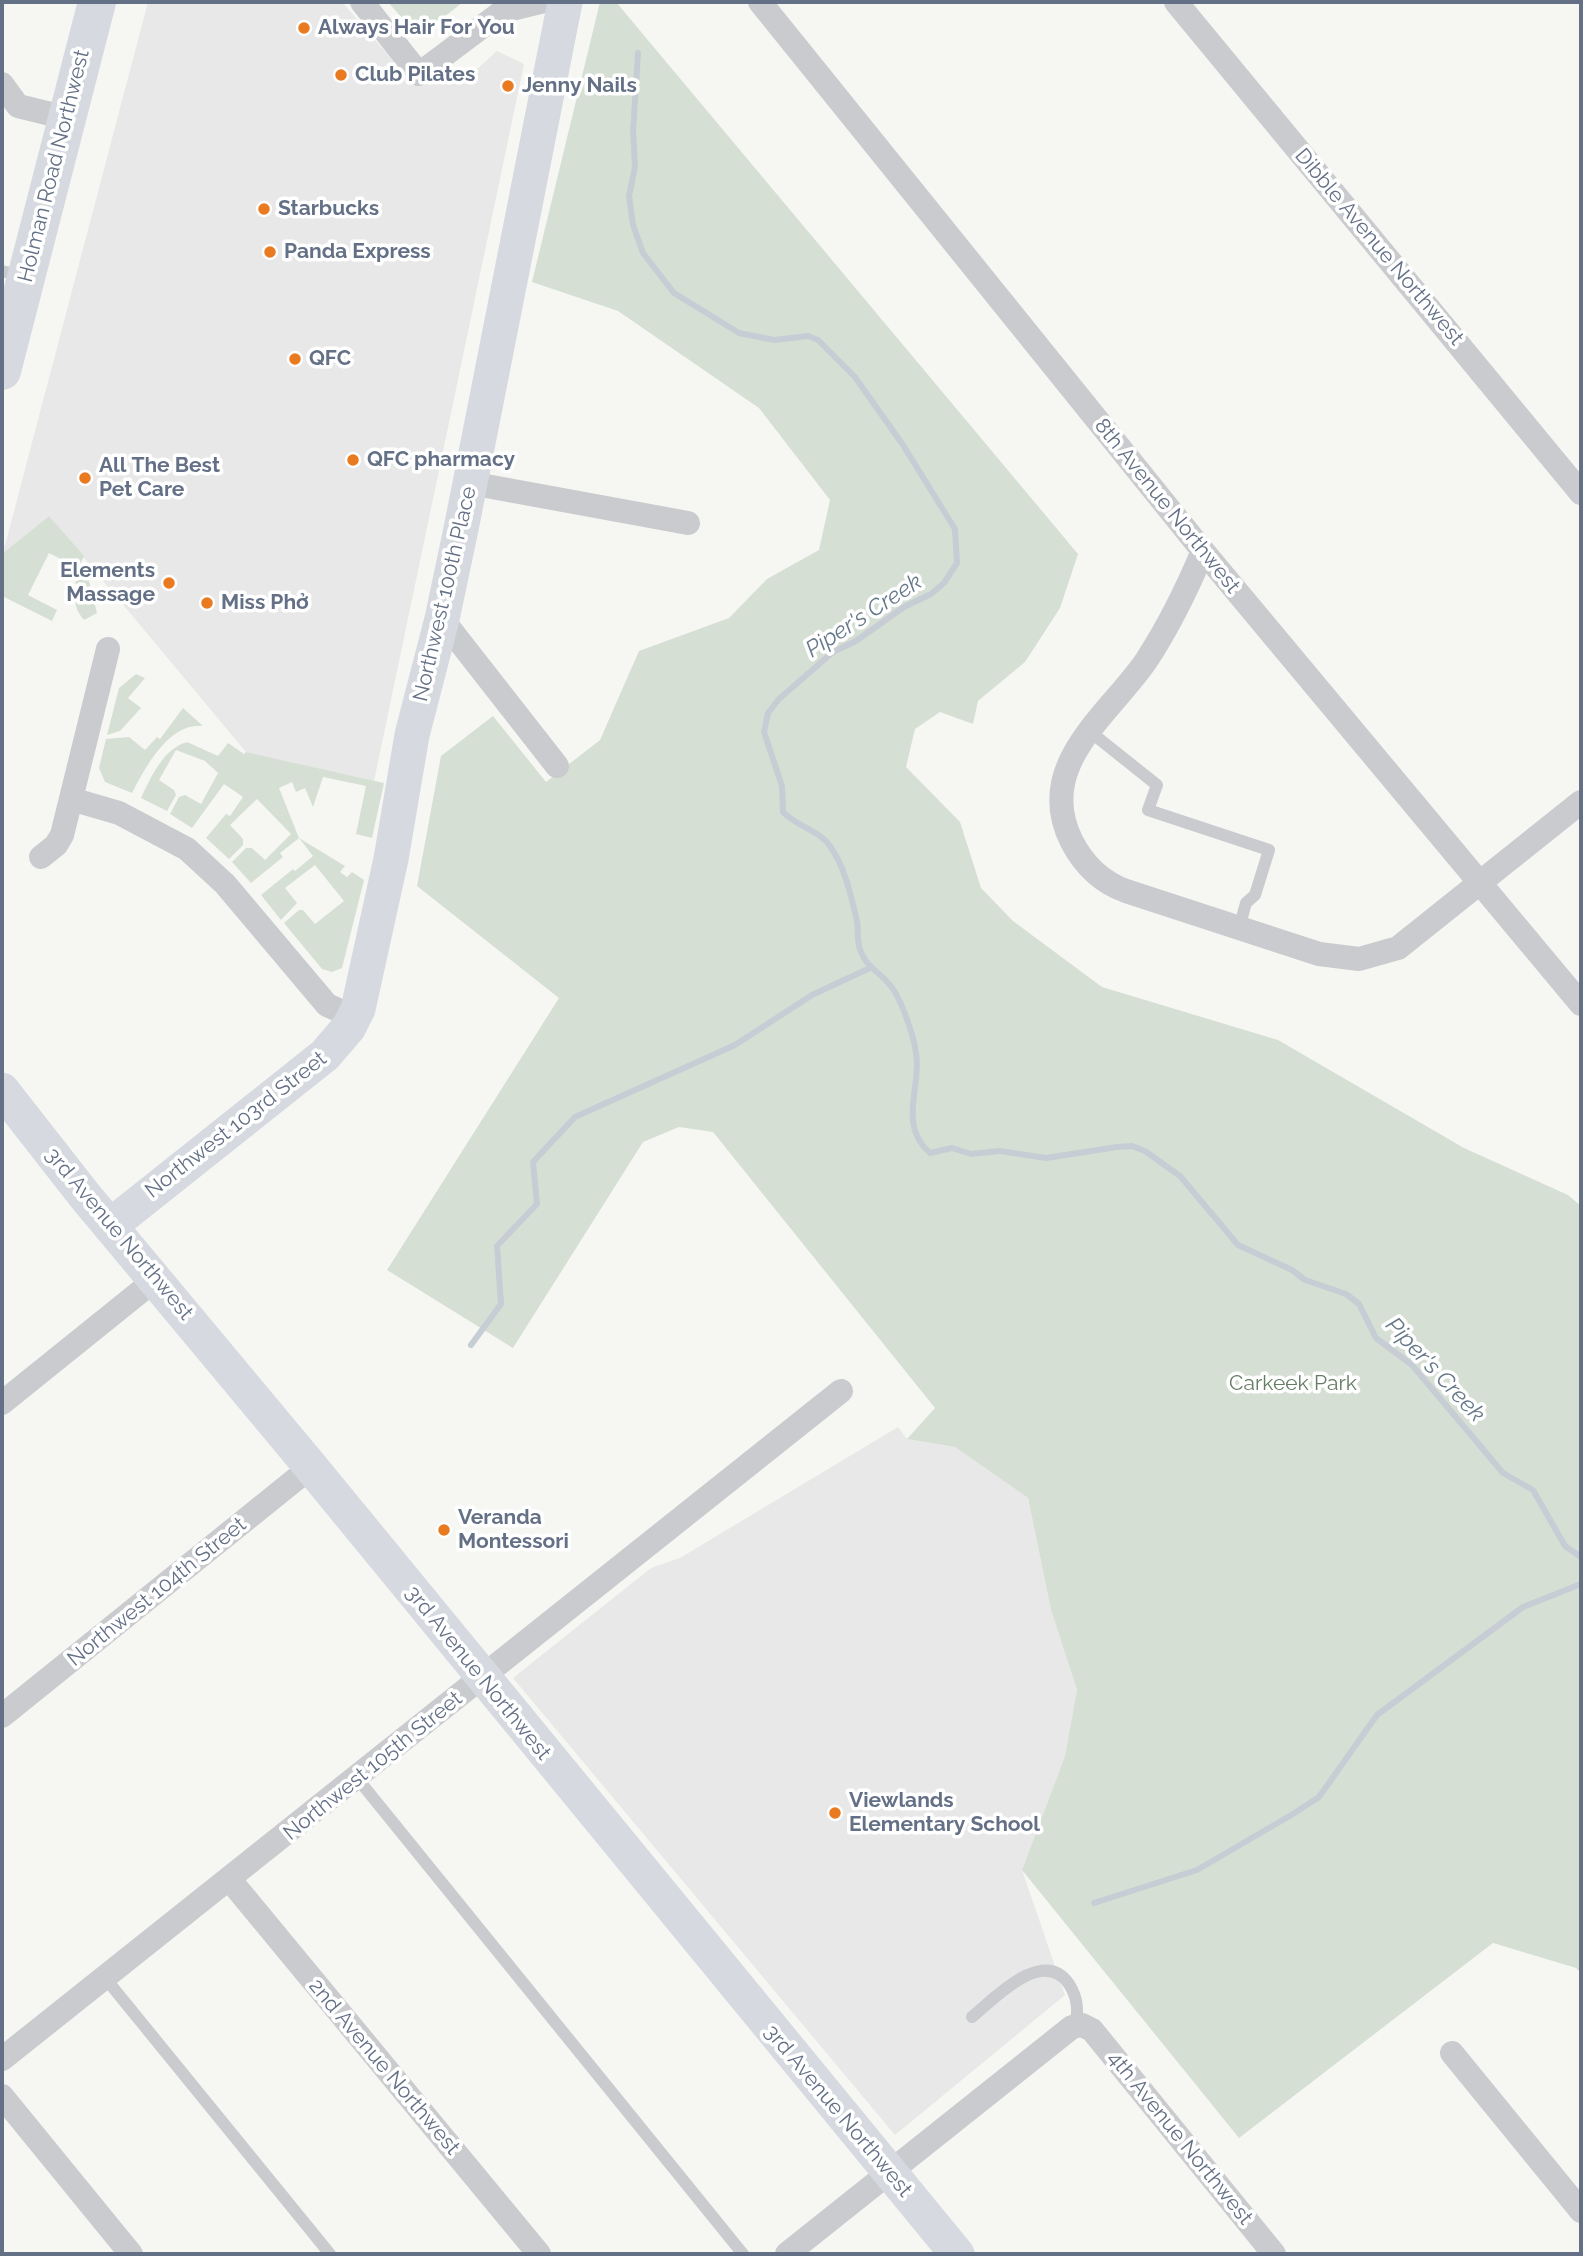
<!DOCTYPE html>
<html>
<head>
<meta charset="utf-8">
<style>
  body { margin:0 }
  #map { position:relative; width:1583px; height:2256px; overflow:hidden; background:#f6f7f3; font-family:Raleway,sans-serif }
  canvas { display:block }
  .frame { position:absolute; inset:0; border:4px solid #647086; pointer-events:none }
</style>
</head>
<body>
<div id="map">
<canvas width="1583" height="2256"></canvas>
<div class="frame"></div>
</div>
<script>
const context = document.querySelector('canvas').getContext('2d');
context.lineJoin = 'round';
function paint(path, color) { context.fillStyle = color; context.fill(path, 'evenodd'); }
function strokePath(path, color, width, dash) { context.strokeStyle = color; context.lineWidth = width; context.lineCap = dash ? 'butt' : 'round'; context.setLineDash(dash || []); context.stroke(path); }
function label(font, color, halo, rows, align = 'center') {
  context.font = font + ' Raleway,sans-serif'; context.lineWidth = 7; context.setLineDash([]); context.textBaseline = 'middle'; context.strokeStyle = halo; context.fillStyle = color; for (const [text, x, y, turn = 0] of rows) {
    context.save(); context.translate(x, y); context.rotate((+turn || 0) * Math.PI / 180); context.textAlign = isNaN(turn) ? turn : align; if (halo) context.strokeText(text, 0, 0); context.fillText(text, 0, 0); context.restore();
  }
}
const built = new Path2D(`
  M 148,2 L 342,2 L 395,63 L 463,82 L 497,51 L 524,64 L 374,781 L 246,752 L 49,516 L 3,553 Z
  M 898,1427 L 907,1439 L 955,1447 L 1028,1498 L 1051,1610 L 1077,1690 L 1065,1756 L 1022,1870 L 1065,1995 L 895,2135 L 513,1678 L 651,1568 L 680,1558 Z`);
const green = new Path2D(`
  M 388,2 L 463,2 L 443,18 L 425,26 L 401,17 Z
  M 600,2 L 616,2 L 1078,554 L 1060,608 L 1025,662 L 978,701 L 973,724 L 940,712 L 915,729 L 906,767 L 960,822 L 981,888 L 1013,921 L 1102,987 L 1278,1040 L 1464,1148 L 1568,1195 L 1581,1206 L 1581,1973 L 1576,1968 L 1493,1943 L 1239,2138 L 1022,1870 L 1065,1756 L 1077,1690 L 1051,1610 L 1028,1498 L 955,1447 L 907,1439 L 935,1408 L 713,1132 L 679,1127 L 643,1142 L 513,1348 L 387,1270 L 559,998 L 417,886 L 441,756 L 493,716 L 546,782 L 600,740 L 639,651 L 729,618 L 767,579 L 819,550 L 830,500 L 759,408 L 618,311 L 532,282 Z
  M 49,516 L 84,556 L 78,568 L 49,553 L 28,595 L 57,610 L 52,621 L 2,596 L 3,553 Z
  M 82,569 L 89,581 L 97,613 L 84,620 C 74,607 73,601 81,586 L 75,583 Z
  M 136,674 L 145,678 L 128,698 L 141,708 L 120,731 L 107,735 L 119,688 Z
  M 183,708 L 203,726 C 168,723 146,767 132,793 L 105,782 L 99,768 L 106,739 L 129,737 L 145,750 L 157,737 L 160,739 Z
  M 187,742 L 218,756 L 228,743 L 244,754 L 246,752 L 384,783 L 372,838 L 356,834 L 366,786 L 323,777 L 313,807 L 305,788 L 296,792 L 292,782 L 279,788 L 299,838 L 345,866 L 340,872 L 347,877 L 352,872 L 364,880 L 342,968 L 332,972 L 322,969 L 284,923 L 299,910 L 303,910 L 315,924 L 344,901 L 315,865 L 285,888 L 297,903 L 281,920 L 261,895 L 293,869 L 295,871 L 313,856 L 299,838 L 280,853 L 283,857 L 251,883 L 232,862 L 246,848 L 252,848 L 265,860 L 291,834 L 257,799 L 230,825 L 243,839 L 243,845 L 229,859 L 206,838 L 226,814 L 230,816 L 243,797 L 224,784 L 192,828 L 170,814 L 179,797 L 185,795 L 201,804 L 218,773 L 205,761 L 176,750 L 159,780 L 174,790 L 176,795 L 167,811 L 141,798 C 151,777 163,749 187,742 Z`);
const stream = new Path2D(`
  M 638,53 L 633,131 L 635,167 L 629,196 L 633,225 L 643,253 L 674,293 L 739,333 L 774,340 L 808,336 L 818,340 L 855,377 L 903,445 L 955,529 L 957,563 L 944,583 L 931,594 L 904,607 L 856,641 L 833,652 L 779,699 L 768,713 L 764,732 L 782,786 L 783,812 C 796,826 820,831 830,846 C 845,867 851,896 857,921 C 859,931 856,942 861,952 C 867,967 879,972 889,984 C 900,995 914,1036 916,1053 C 922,1088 897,1124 930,1153 L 952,1148 L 971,1154 L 1000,1151 L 1046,1158 L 1117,1147 L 1132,1146 L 1145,1151 L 1180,1176 L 1238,1245 L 1292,1270 L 1305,1280 L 1346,1294 L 1359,1304 L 1376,1338 L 1412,1365 L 1503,1473 L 1533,1490 L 1565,1546 L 1581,1557
  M 471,1345 L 501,1304 L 497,1246 L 537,1204 L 533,1162 L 575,1117 L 735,1045 L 812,995 L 870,968
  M 1094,1903 L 1197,1870 L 1293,1814 L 1319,1797 L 1377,1715 L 1523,1607 L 1581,1584`);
const lane = new Path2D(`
  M 2,271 L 22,276
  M 1088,730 L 1157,785 L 1148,810 L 1269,850 L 1255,895 L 1246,903 L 1239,928
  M 357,1778 L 743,2254
  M 106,1979 L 330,2254
  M 972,2017 C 994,1999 1043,1946 1069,1984 C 1078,1998 1078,2010 1076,2026`);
const street = new Path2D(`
  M 362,2 L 419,74 L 503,11 L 540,2
  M 760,2 L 1203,551 L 1581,1004
  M 1176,2 L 1581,493
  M 2,84 L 18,106 L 67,118
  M 470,483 L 688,523
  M 1203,551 C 1187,589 1169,626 1146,661 C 1109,715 1033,766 1072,842 C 1084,865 1101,882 1126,891 L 1319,954 L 1359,959 L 1398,948 L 1581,802
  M 442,619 L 557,766
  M 71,799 L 119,813 L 187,849 L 225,884 L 327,1005 L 354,1017
  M 41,857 L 56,845 L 62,835 L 108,649
  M 2,1403 L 156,1279
  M 2,1716 L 311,1467
  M 230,1880 L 539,2254
  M 1452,2053 L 1581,2211
  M 2,2059 L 841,1391
  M 2,2096 L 131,2254
  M 787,2254 L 1072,2027 L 1082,2025 L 1092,2030 L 1274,2254`);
const secondary = new Path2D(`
  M 2,1090 L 85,1196 L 311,1467 L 957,2254
  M 110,1226 L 325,1055 L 349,1027 L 358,1009 L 391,859 L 412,735 L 442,619 L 461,529 L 565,2`);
const primary = new Path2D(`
  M 2,371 L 97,2`);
const markers = [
  [304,28,7,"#ea7a20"],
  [341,75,7,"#ea7a20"],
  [508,86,7,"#ea7a20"],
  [264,209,7,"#ea7a20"],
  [270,252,7,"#ea7a20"],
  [295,359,7,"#ea7a20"],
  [353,460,7,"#ea7a20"],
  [85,478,7,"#ea7a20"],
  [169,583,7,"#ea7a20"],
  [207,603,7,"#ea7a20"],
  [444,1530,7,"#ea7a20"],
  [835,1813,7,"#ea7a20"]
];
const poiNames = [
  ["Always Hair For You",318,28],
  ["Club Pilates",355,75],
  ["Jenny Nails",522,86],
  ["Starbucks",278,209],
  ["Panda Express",284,252],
  ["QFC",309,359],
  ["QFC pharmacy",367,460],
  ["All The Best",99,466],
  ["Pet Care",99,490],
  ["Elements",155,571,"right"],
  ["Massage",155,595,"right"],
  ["Miss Phở",221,603],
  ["Veranda",458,1518],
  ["Montessori",458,1542],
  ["Viewlands",849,1801],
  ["Elementary School",849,1825]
];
const streetNames = [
  ["Holman Road Northwest",54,166,-76],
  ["Dibble Avenue Northwest",1379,247,50],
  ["8th Avenue Northwest",1167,506,51],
  ["Northwest 100th Place",445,594,-77],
  ["Northwest 103rd Street",236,1125,-38],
  ["3rd Avenue Northwest",119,1234,50],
  ["Northwest 104th Street",157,1592,-39],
  ["3rd Avenue Northwest",478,1673,51],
  ["Northwest 105th Street",373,1766,-39],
  ["2nd Avenue Northwest",384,2067,50],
  ["3rd Avenue Northwest",838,2111,50],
  ["4th Avenue Northwest",1180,2138,51]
];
const parkNames = [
  ["Carkeek Park",1293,1384]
];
const waterNames = [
  ["Piper's Creek",864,616,-33],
  ["Piper's Creek",1435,1370,47]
];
paint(built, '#e7e8e7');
paint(green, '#d6dfd4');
strokePath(stream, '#c6cdd4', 6);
strokePath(lane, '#c9cbcf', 12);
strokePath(street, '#c9cbcf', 24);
strokePath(secondary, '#d6d9df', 35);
strokePath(primary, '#d6d9df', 38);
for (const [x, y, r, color] of markers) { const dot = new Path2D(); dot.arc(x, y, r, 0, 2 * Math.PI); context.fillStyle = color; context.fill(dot); strokePath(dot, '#fff', 2.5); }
label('bold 21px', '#647086', '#fff', poiNames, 'left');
label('21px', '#647086', '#fff', streetNames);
label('21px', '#647d64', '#fff', parkNames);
label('italic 23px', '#657889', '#fff', waterNames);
</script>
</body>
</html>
